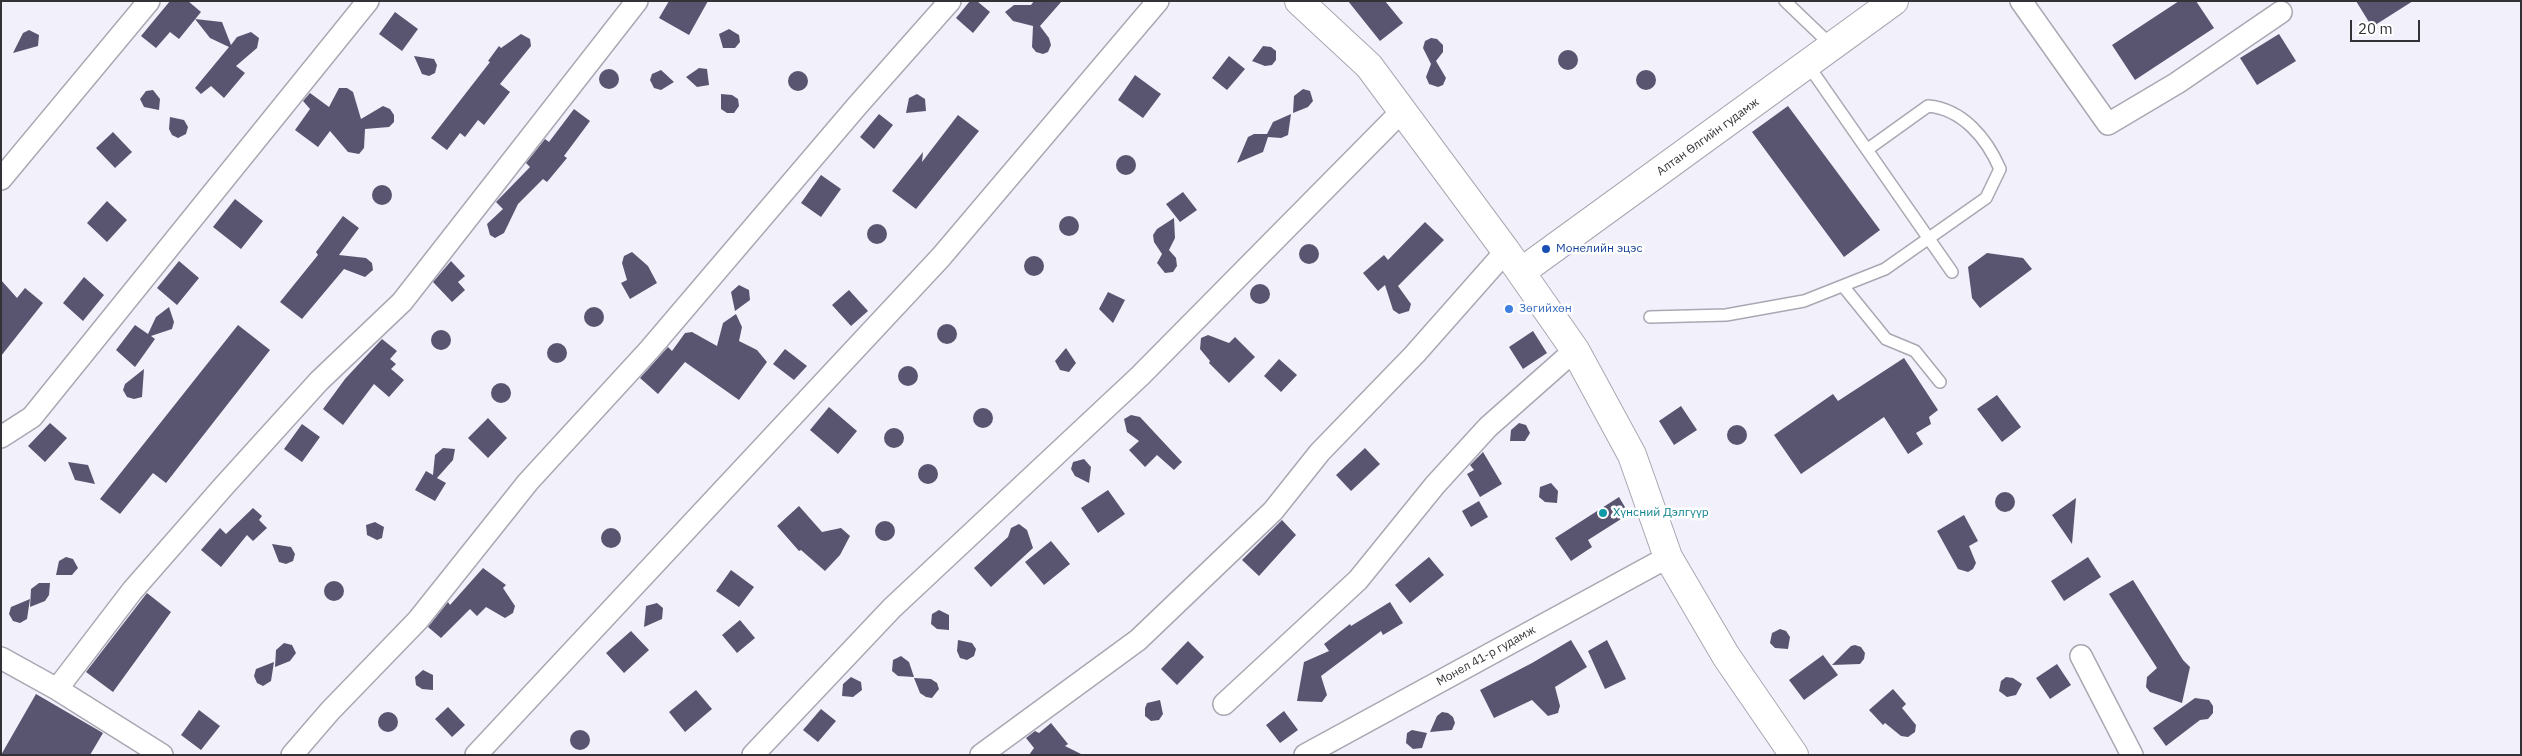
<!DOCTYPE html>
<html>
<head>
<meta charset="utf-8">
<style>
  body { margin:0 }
  #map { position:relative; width:2522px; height:756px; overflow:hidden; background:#f1f0fb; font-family:"IBM Plex Sans",sans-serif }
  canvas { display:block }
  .frame { position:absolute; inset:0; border:2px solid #333337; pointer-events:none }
  .scale { position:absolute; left:2350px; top:20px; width:70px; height:22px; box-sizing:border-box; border:2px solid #333337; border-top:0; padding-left:6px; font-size:15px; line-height:18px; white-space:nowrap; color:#333337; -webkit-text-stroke:4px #fff; paint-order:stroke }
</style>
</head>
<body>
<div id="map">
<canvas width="2522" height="756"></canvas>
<div class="frame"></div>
<div class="scale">20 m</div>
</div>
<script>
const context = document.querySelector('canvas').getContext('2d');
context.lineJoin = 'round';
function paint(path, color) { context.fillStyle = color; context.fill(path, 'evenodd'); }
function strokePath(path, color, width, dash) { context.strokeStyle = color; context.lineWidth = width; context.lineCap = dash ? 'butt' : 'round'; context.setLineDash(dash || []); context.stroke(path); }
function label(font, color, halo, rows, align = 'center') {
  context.font = font + ' "IBM Plex Sans",sans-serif'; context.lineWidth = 5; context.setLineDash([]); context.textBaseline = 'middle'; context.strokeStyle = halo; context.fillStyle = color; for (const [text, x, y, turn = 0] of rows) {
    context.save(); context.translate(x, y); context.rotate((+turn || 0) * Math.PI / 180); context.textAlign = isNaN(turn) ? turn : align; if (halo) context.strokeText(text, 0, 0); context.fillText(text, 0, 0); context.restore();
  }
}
const building = new Path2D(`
  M 170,1 L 188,1 L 201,12 L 179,39 L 170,32 L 156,48 L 141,36 Z
  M 669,1 L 708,1 L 689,35 L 659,18 Z
  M 970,1 L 977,1 L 990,12 L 973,33 L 956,18 Z
  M 1034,1 L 1062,1 L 1040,26 L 1049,38 L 1051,45 L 1048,52 L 1043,54 L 1036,52 L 1032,47 L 1033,26 L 1013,21 L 1005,12 L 1014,5 L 1031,5 Z
  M 1348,1 L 1385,1 L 1403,23 L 1380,41 Z
  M 2179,1 L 2196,1 L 2214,28 L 2135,80 L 2112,45 Z
  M 2356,1 L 2413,1 L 2372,27 Z
  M 395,12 L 418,29 L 402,51 L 379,34 Z
  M 195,19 L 222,22 L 231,45 L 237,37 L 251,32 L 259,38 L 257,48 L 236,66 L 245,73 L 224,98 L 211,86 L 201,94 L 195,88 L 229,47 L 210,38 Z
  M 729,29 L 739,35 L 740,42 L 735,48 L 723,48 L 719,34 Z
  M 29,30 L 39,35 L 38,46 L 13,53 L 23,33 Z
  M 521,34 L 530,39 L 531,46 L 500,84 L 510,92 L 484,125 L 478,120 L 465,137 L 460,133 L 447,150 L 431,138 L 490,62 L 488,61 L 499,46 L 501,48 Z
  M 2279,34 L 2296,61 L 2257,85 L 2240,58 Z
  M 1431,38 L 1437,39 L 1443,45 L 1443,52 L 1436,61 L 1446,78 L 1443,85 L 1438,87 L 1429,84 L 1426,77 L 1431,64 L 1423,48 L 1425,41 Z
  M 1263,46 L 1271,47 L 1276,51 L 1276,60 L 1272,65 L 1265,66 L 1252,61 Z
  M1558 60a10 10 0 1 1 20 0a10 10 0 1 1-20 0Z
  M 414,56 L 434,59 L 437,65 L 435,73 L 429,76 L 422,74 Z
  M 1229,56 L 1245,69 L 1227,90 L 1212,78 Z
  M 699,68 L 707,69 L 709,85 L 697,87 L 686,77 Z
  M599 79a10 10 0 1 1 20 0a10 10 0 1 1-20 0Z
  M 661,70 L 674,82 L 661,90 L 654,88 L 650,80 L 652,74 Z
  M1636 80a10 10 0 1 1 20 0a10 10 0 1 1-20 0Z
  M788 81a10 10 0 1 1 20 0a10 10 0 1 1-20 0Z
  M 1135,75 L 1161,94 L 1143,118 L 1118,100 Z
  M 339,88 L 347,88 L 353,92 L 361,119 L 383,106 L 390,109 L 394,115 L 394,122 L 389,127 L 365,129 L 364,148 L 359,154 L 348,152 L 330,131 L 318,147 L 295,130 L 310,109 L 303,101 L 310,93 L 329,107 Z
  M 1303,89 L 1310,91 L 1313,101 L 1308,107 L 1293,113 L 1294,96 Z
  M 153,90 L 160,99 L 159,110 L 144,107 L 140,99 L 146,91 Z
  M 721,94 L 732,95 L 738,99 L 739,106 L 734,113 L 727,113 L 721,109 Z
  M 917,94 L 925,99 L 926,111 L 906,113 L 909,98 Z
  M 1788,106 L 1880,230 L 1844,257 L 1752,132 Z
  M 574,109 L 590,121 L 564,156 L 567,158 L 547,182 L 543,179 L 518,204 L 504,233 L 495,238 L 490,235 L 487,224 L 503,209 L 496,202 L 530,167 L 526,163 L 545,139 L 549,142 Z
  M 879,114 L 893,125 L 874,149 L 860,137 Z
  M 1291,114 L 1288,135 L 1281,138 L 1268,137 L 1263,152 L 1237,163 L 1248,137 L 1254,134 L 1267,134 L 1273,122 Z
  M 958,115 L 979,131 L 916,209 L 892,191 L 923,152 L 922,162 Z
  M 170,117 L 184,120 L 188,127 L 186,134 L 178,138 L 172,135 L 169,129 Z
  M 113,132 L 132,152 L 115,168 L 96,148 Z
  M1116 165a10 10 0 1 1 20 0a10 10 0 1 1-20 0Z
  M 821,175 L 841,189 L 821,217 L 801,203 Z
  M372 195a10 10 0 1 1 20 0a10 10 0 1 1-20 0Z
  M 1183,192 L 1197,210 L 1180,222 L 1166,204 Z
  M 235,199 L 263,221 L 241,249 L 213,227 Z
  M 107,201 L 127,220 L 107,242 L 87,223 Z
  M 343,216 L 359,228 L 339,255 L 366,258 L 372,263 L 373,270 L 365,277 L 344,269 L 302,319 L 280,302 L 318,255 L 316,252 Z
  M1059 226a10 10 0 1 1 20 0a10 10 0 1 1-20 0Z
  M 1174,218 L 1175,238 L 1169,250 L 1176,258 L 1177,266 L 1173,272 L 1165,273 L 1157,263 L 1162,254 L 1154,242 L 1153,235 L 1157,229 Z
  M 1425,222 L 1444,240 L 1398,286 L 1411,304 L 1409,311 L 1399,314 L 1393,310 L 1385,285 L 1378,291 L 1363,273 L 1384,255 L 1388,260 Z
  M867 234a10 10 0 1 1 20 0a10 10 0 1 1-20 0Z
  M1299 254a10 10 0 1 1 20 0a10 10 0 1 1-20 0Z
  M 632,252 L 648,266 L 657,283 L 630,299 L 621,283 L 627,280 L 622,263 L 624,256 Z
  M 1987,253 L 2023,258 L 2032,269 L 1980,308 L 1972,298 L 1968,267 Z
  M1024 266a10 10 0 1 1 20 0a10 10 0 1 1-20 0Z
  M 179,261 L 199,278 L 177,305 L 157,288 Z
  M 451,261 L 465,276 L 458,282 L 465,290 L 452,302 L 433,282 Z
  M 84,277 L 104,295 L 83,321 L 63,303 Z
  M 1,280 L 17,298 L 25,288 L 43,303 L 1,356 Z
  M1250 294a10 10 0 1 1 20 0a10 10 0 1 1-20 0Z
  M 739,285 L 749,290 L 750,300 L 735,311 L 731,292 Z
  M 849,290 L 868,311 L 851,326 L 832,305 Z
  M 1108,292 L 1125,300 L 1113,323 L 1099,309 Z
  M 169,307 L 174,322 L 172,329 L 151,336 L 155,339 L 135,367 L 116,350 L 135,325 L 148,334 L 156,317 Z
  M584 317a10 10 0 1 1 20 0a10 10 0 1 1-20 0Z
  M 736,314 L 742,327 L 739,341 L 757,350 L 767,362 L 739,400 L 685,362 L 658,394 L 640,378 L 668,347 L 672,351 L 685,333 L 692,332 L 717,346 L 723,323 Z
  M937 334a10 10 0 1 1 20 0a10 10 0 1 1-20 0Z
  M 238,325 L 270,350 L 166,483 L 153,473 L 120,514 L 100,499 Z
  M431 340a10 10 0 1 1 20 0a10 10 0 1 1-20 0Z
  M 1533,331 L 1547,353 L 1523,369 L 1509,347 Z
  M 1208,335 L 1229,343 L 1235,337 L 1255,357 L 1229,383 L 1209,363 L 1210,361 L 1200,349 L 1201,338 Z
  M 382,339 L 397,351 L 390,359 L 396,364 L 391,369 L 404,380 L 389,397 L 374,384 L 343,425 L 323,409 L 345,379 Z
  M547 353a10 10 0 1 1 20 0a10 10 0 1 1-20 0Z
  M 1066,348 L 1076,363 L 1069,372 L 1060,370 L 1055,361 Z
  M 785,349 L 807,366 L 794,380 L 773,364 Z
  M 1904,358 L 1938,410 L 1929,417 L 1931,424 L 1916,433 L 1923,444 L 1908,454 L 1884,417 L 1801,474 L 1774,435 L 1833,394 L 1838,401 Z
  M 1279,359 L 1297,375 L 1281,392 L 1264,376 Z
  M898 376a10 10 0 1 1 20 0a10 10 0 1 1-20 0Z
  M 144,369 L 142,397 L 134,399 L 127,397 L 123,390 L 125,384 Z
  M491 393a10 10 0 1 1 20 0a10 10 0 1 1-20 0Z
  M 1997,395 L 2021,427 L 2002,442 L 1977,409 Z
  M 1681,406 L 1697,430 L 1674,445 L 1659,421 Z
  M 829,407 L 857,431 L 838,454 L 810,430 Z
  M973 418a10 10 0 1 1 20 0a10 10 0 1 1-20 0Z
  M 1131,415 L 1140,417 L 1182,462 L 1174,470 L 1157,455 L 1145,467 L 1129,450 L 1139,441 L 1127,432 L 1124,419 Z
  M 488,418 L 507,438 L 488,458 L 468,438 Z
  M 50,423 L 67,438 L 45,462 L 28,446 Z
  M 1519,423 L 1526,425 L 1530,433 L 1525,441 L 1510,441 L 1511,430 Z
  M 302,424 L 320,437 L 302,462 L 284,449 Z
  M1727 435a10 10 0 1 1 20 0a10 10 0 1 1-20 0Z
  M884 438a10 10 0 1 1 20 0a10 10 0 1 1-20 0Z
  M 443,448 L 455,449 L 453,460 L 437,478 L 446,483 L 435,501 L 415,490 L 426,471 L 433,475 L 435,455 Z
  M 1365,448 L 1380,464 L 1351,491 L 1336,475 Z
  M 1483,452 L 1502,484 L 1480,497 L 1467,474 L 1474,470 L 1470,465 Z
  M 1084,459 L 1091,467 L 1089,483 L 1075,476 L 1071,469 L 1073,462 Z
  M 68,462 L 88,465 L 95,484 L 75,480 Z
  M918 474a10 10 0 1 1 20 0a10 10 0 1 1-20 0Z
  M 1551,483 L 1558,491 L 1557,503 L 1545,502 L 1539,497 L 1540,487 Z
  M 1108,490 L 1125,514 L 1098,533 L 1081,508 Z
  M1995 502a10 10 0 1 1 20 0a10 10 0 1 1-20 0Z
  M 1619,497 L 1629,514 L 1588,540 L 1592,547 L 1571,561 L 1555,538 Z
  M 2076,498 L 2072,544 L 2052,515 Z
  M 1479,501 L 1488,517 L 1471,527 L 1462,511 Z
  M 799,506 L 822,532 L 841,528 L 850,536 L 840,555 L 825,571 L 801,550 L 799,551 L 777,526 Z
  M 253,508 L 262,516 L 259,520 L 267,528 L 253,541 L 247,535 L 221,567 L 201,550 L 220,528 L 226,534 Z
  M 1964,515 L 1978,541 L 1969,546 L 1976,563 L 1973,569 L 1968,572 L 1958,569 L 1937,531 Z
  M 1282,520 L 1296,535 L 1259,576 L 1242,560 Z
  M875 531a10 10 0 1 1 20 0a10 10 0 1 1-20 0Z
  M 375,522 L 384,527 L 382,538 L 377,540 L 367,535 L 366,525 Z
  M 1019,524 L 1027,530 L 1033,548 L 991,587 L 974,568 L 1008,537 L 1011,528 Z
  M601 538a10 10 0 1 1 20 0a10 10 0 1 1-20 0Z
  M 1051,541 L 1070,564 L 1044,585 L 1025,562 Z
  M 272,544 L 291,547 L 295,554 L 293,561 L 286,564 L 279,562 Z
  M 66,557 L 73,559 L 78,568 L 72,575 L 56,575 L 59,561 Z
  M 1429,557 L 1444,575 L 1410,603 L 1395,585 Z
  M 2088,557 L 2101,577 L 2064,601 L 2051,581 Z
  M 483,568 L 506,585 L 503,588 L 515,606 L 513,613 L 505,618 L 486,607 L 477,616 L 470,609 L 441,638 L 428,627 L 448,602 L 450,605 Z
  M 731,570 L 754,587 L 739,607 L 716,591 Z
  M 2133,580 L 2183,660 L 2190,667 L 2182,703 L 2150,692 L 2146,687 L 2147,677 L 2157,668 L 2109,594 Z
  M324 591a10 10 0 1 1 20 0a10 10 0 1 1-20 0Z
  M 39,583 L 50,583 L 49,595 L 45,601 L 30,607 L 31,589 Z
  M 147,593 L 171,612 L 113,692 L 86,672 Z
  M 30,599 L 27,619 L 20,623 L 13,621 L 9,614 L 11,607 Z
  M 1390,602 L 1403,623 L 1383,635 L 1381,631 L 1321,676 L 1327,695 L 1322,702 L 1297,701 L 1304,662 L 1329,651 L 1324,644 L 1350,624 L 1351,626 Z
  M 657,603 L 663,608 L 662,619 L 644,627 L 646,606 Z
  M 939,610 L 949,615 L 949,630 L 937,629 L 931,624 L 932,614 Z
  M 740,620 L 755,638 L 737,653 L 722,635 Z
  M 1780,629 L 1786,631 L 1790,637 L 1788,649 L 1775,648 L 1770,643 L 1772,633 Z
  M 631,631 L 649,650 L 624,673 L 606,653 Z
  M 958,640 L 972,643 L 976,649 L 974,656 L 967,660 L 960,658 L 957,651 Z
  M 1571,640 L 1587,667 L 1555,687 L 1560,706 L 1558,713 L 1548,716 L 1532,700 L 1494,718 L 1480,690 L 1532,663 Z
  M 1607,640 L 1626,679 L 1605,689 L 1588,651 Z
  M 1188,641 L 1204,657 L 1177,685 L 1161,669 Z
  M 284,643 L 292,645 L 296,653 L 290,661 L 275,667 L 276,650 Z
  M 1855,645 L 1861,647 L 1865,653 L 1864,659 L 1860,664 L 1832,665 L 1851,646 Z
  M 1823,655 L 1838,675 L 1804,700 L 1789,680 Z
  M 901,656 L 909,662 L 914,677 L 898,676 L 892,671 L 893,660 Z
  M 274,662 L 271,681 L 263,686 L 257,683 L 254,676 L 256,669 Z
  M 2057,664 L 2071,685 L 2050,699 L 2036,678 Z
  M 423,670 L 433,675 L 433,690 L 422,689 L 416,685 L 415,677 Z
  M 851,677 L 861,682 L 862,690 L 853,697 L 842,696 L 843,684 Z
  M 2006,677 L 2013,678 L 2022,684 L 2016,695 L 2007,697 L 1999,691 L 2001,681 Z
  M 914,678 L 931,679 L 937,683 L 939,689 L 932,698 L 926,697 L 920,693 Z
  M 1893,689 L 1906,704 L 1902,708 L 1916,725 L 1915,732 L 1908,737 L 1901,736 L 1885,723 L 1883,725 L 1869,710 Z
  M 696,690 L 712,709 L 685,732 L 669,712 Z
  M 36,694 L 103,733 L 90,755 L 1,755 Z
  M 2195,698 L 2209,700 L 2213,706 L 2213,713 L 2208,719 L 2200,720 L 2166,746 L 2153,728 Z
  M 1160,700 L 1163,714 L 1159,720 L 1151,721 L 1145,716 L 1145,708 L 1147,703 Z
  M 448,707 L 465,725 L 452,737 L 435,719 Z
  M 821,709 L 836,721 L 818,742 L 803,730 Z
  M 199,710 L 220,726 L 201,750 L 181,735 Z
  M 1284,711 L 1298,730 L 1280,743 L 1266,725 Z
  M 1442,712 L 1448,713 L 1453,717 L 1455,723 L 1452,730 L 1430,732 L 1437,716 Z
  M378 722a10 10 0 1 1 20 0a10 10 0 1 1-20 0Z
  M 1051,723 L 1068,744 L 1065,746 L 1083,755 L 1029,755 L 1034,748 L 1026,738 L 1035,731 L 1039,733 Z
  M 1412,730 L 1427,733 L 1422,748 L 1413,749 L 1406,743 L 1407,733 Z
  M570 740a10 10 0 1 1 20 0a10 10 0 1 1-20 0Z`);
const lane = new Path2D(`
  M 1785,1 L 1832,46
  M 1808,65 L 1952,272
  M 1843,286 L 1886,339 L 1915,351 L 1940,382
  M 1650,317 L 1726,315 L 1804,301 L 1885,269 L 1986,198 L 2000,169 C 1987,139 1963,109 1928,106 L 1868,149`);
const street = new Path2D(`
  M 2021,1 L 2108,124 L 2177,83 L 2281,12
  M 1,179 L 149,1
  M 1,437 L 32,417 L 368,1
  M 2081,656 L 2132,755
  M 1,658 L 57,689 L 162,755
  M 57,689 L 132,591 L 223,487 L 319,381 L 402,302 L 637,1
  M 1224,704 L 1358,580 L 1435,485 L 1488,427 L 1575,350
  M 292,755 L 330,711 L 418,620 L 528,482 L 650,349 L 857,106 L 950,1
  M 476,755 L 941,257 L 1158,1
  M 753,755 L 892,608 L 1140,376 L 1402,111
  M 981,755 L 1138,640 L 1273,511 L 1320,452 L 1415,354 L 1506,251
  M 1305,755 L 1668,557`);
const secondary = new Path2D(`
  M 1299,1 L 1369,66 L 1506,251 L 1575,350 L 1632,455 L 1668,557 L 1726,656 L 1794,755
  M 1521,272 L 1894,1`);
const markers = [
  [1546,249,5,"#1a4fb4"],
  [1509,309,5,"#3f7fe0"],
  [1603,513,5,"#0f9aa8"]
];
const streetNames = [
  ["Алтан Өлгийн гудамж",1708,137,-36],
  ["Монел 41-р гудамж",1486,656,-29]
];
const transitNames = [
  ["Монелийн эцэс",1556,249]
];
const shopNames = [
  ["Зөгийхөн",1519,309]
];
const cultureNames = [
  ["Хүнсний Дэлгүүр",1613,513]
];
paint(building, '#595570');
strokePath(lane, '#a9a8b2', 14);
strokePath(street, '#a9a8b2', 24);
strokePath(secondary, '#a9a8b2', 30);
strokePath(lane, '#fff', 11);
strokePath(street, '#fff', 21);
strokePath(secondary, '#fff', 28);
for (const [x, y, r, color] of markers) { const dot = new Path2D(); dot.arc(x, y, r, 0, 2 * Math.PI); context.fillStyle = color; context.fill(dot); strokePath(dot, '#fff', 2); }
label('12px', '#333337', '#fff', streetNames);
label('12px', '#164399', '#fff', transitNames, 'left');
label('12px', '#366cbe', '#fff', shopNames, 'left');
label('12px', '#0d838f', '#fff', cultureNames, 'left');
</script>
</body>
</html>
